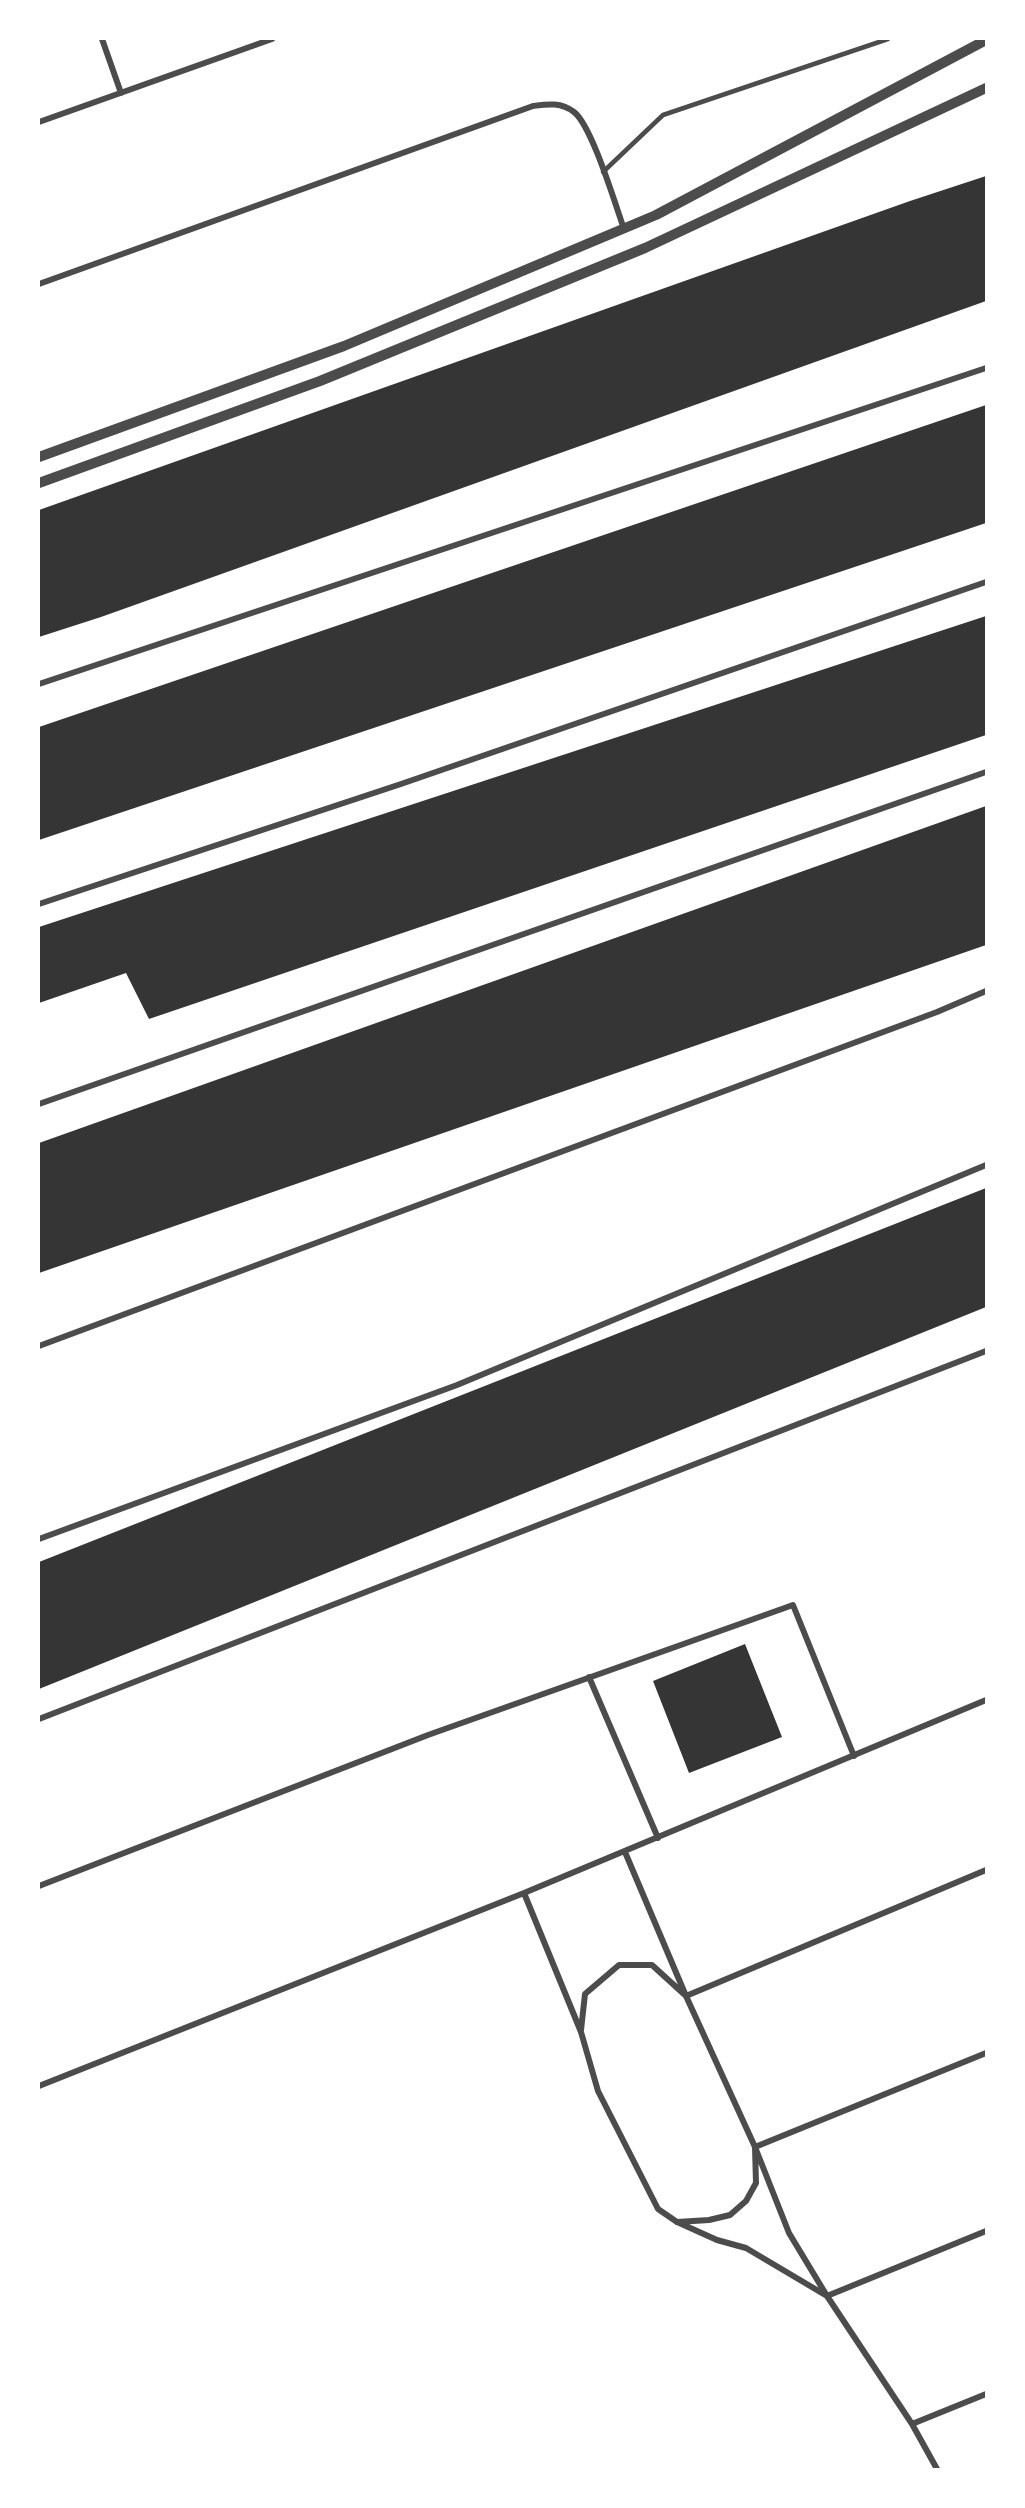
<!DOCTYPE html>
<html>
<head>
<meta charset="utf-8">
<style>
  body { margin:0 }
  #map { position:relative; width:1025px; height:2508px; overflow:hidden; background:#fff; font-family:"Alegreya Sans",sans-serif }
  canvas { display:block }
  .frame { position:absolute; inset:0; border:40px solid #fff; pointer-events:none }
</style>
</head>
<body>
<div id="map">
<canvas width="1025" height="2508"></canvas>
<div class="frame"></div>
</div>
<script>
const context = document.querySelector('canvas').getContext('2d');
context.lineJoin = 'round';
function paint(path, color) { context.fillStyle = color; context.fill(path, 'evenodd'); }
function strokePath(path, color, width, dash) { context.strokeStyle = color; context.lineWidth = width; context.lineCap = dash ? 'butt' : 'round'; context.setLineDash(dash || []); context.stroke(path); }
const building = new Path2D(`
  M 986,176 L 986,301 L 101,617 L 39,637 L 39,510 L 910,201 Z
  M 986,405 L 986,523 L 39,840 L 39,727 Z
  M 986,616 L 986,735 L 149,1019 L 126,973 L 39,1003 L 39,927 Z
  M 986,806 L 986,945 L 39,1273 L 39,1143 Z
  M 986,1188 L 986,1307 L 39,1689 L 39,1562 Z
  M 745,1644 L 782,1737 L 689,1773 L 653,1681 Z`);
const service = new Path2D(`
  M 603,172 L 663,115 L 888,39`);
const minor = new Path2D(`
  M 102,39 L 121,93
  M 39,122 L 272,39
  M 39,284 L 533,106 C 548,104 561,102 574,112 C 592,126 615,204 624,229
  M 39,684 L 986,368
  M 39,904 L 401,784 L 986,582
  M 39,1104 L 986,772
  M 39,1346 L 937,1012 L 986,991
  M 39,1539 L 457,1385 L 986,1165
  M 589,1677 L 658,1838
  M 39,1719 L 986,1351
  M 625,1852 L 686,1996 L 755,2147 L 789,2233 L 827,2296 L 912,2424 L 937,2469
  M 39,1886 L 428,1735 L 793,1605 L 854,1756
  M 524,1893 L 581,2032 L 598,2091 L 658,2209 L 677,2222 L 717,2240 L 746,2248 L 827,2296 L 986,2231
  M 581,2030 L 585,1994 L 619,1965 L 652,1965 L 686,1996 L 986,1870
  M 39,2086 L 524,1893 L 986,1700
  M 677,2222 L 709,2220 L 730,2215 L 746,2201 L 756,2183 L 755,2147 L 986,2053
  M 912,2424 L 986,2394`);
const tertiary = new Path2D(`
  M 39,457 L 344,346 L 656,215 L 986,40
  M 39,483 L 320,381 L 645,248 L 986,88`);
paint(building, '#353535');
strokePath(service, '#4c4c4c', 4.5);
strokePath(minor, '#4c4c4c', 6);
strokePath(tertiary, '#4c4c4c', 10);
</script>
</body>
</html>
